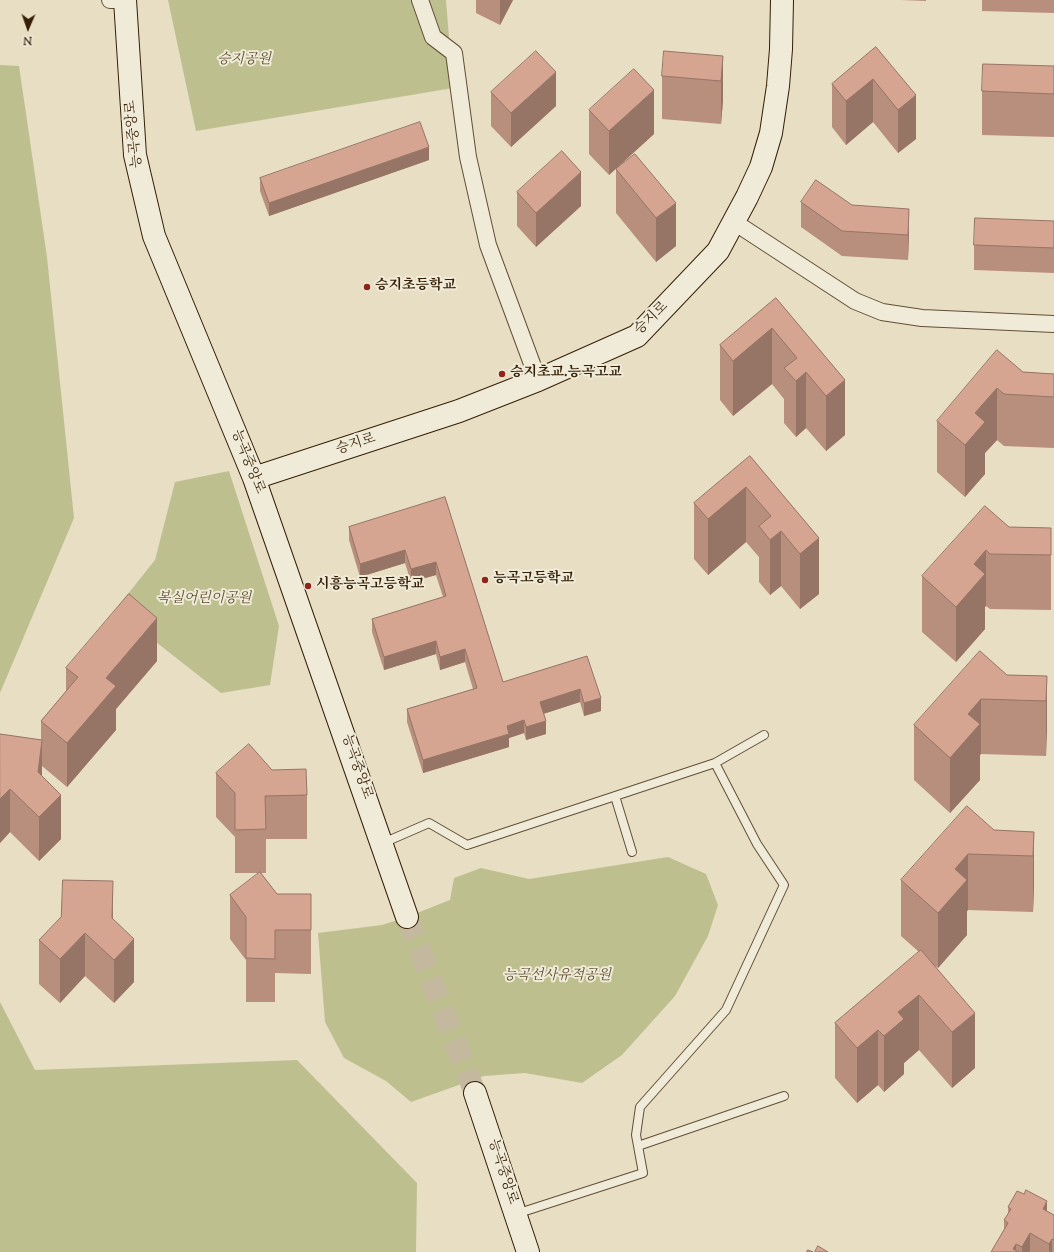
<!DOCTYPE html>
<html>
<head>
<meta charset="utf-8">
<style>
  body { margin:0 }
  #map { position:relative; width:1054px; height:1252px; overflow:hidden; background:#e8dec4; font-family:"Sorts Mill Goudy",serif }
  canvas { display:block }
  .north { position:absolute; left:8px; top:8px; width:40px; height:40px; -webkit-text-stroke:3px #f0ead9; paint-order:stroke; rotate:182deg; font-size:11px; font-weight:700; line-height:16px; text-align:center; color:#351f05 }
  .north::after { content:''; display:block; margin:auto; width:14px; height:18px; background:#351f05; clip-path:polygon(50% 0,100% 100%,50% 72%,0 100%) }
</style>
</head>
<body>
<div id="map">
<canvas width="1054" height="1252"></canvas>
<div class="north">N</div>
</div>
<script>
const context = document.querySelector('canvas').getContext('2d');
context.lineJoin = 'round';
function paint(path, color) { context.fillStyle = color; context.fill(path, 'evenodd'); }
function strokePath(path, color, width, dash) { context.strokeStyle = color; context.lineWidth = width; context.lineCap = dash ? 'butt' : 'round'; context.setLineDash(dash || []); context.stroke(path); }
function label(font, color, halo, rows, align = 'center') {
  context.font = font + ' "Sorts Mill Goudy","Noto Serif KR",serif'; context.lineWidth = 4; context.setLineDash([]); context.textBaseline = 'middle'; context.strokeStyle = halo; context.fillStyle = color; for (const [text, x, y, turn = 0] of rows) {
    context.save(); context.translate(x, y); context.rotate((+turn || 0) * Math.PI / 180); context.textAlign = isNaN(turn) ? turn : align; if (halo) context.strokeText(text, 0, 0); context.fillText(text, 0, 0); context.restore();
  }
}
const green = new Path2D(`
  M 168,0 L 446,0 L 453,88 L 196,131 Z
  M 0,65 L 19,66 L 47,257 L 74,518 L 0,693 Z
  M 229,471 L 279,626 L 270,685 L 221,693 L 115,610 L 155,560 L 175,482 Z
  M 668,857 L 706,874 L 718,905 L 708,936 L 675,996 L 622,1055 L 582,1083 L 525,1073 L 484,1076 L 411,1102 L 386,1081 L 344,1058 L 325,1022 L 318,933 L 382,925 L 407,917 L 450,900 L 454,878 L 481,868 L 529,879 Z
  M 0,1002 L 35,1070 L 297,1060 L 417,1183 L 416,1252 L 0,1252 Z`);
const secondaryTunnel = new Path2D(`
  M 407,917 L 475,1093`);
const lane = new Path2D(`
  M 615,796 L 632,852
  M 383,843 L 429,823 L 467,845 L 715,763 L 764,735
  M 638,1146 L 784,1096
  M 516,1214 L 643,1173 L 636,1135 L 640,1107 L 726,1010 L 784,885 L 757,844 L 715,763`);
const street = new Path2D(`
  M 110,0 L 125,0
  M 420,0 L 433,37 L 454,53 L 468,157 L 488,245 L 538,380
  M 734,222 L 855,301 L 882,312 L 922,318 L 1054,324`);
const secondary = new Path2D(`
  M 125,0 L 135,155 L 154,236 L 254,478 L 407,917
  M 254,478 L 459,411 L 538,380 L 637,336 L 718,251 L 747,197 L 761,167 L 771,133 L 778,86 L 781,49 L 782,0
  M 475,1093 L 528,1252`);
const wall = new Path2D(`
  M 476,0 L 513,0 L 500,25 L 476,13 Z
  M 901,0 L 926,0 L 926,1 Z
  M 982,0 L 1054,0 L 1054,13 L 982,11 Z
  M 876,47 L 916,139 L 898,153 L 873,122 L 846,145 L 832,127 L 832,84 Z
  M 723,56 L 723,100 L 721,124 L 662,119 L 662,76 Z
  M 1054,66 L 1054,137 L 982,135 L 982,91 Z
  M 491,92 L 556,106 L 511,147 L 491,126 Z
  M 589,110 L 654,134 L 609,175 L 589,154 Z
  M 635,154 L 676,246 L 656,262 L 616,213 L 616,169 Z
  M 429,160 L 269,216 L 260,191 L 260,178 Z
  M 517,192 L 581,206 L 536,247 L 517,226 Z
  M 801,202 L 852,205 L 909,233 L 908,260 L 842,256 L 801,227 Z
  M 1054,221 L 1054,273 L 974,270 L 974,245 Z
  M 776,298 L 845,380 L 845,435 L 826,451 L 806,428 L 796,437 L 784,423 L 784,399 L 772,384 L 733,416 L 720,400 L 720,345 Z
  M 1023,372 L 1054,374 L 1054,448 L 1004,446 L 997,440 L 985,453 L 985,474 L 965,497 L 937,472 L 937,421 Z
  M 750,456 L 819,538 L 819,594 L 800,609 L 781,586 L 770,595 L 759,582 L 759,557 L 746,542 L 708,575 L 694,559 L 694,503 Z
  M 445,497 L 503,682 L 587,656 L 601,711 L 584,716 L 580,702 L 543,714 L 546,734 L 526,740 L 524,733 L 509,738 L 509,747 L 423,773 L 407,722 L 407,709 L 473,689 L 465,662 L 440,670 L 436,654 L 384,670 L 372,632 L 372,619 L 443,597 L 436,575 L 411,582 L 405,563 L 360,577 L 349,540 L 349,527 Z
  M 1009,527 L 1051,528 L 1051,610 L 990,609 L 986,606 L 985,607 L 985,629 L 956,662 L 922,632 L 922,576 Z
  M 157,661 L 116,709 L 116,730 L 67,787 L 42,766 L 42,777 L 61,839 L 39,861 L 10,832 L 0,843 L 0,734 L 41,740 L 41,721 L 66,691 L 66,668 Z
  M 1007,675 L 1047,676 L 1046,756 L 981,754 L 980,755 L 980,780 L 950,813 L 914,780 L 914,725 Z
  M 272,770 L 307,795 L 307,839 L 266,839 L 266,873 L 261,873 L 277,894 L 311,894 L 311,974 L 275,973 L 275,1002 L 246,1002 L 246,960 L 230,939 L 230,895 L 260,873 L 235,873 L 235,837 L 216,817 L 216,773 Z
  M 994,830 L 1034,832 L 1034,887 L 1033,912 L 968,910 L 967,911 L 967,935 L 938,968 L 935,966 L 975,1068 L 952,1088 L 919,1050 L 904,1063 L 904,1074 L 884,1092 L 878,1085 L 857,1103 L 835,1078 L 835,1023 L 919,952 L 901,936 L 901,880 Z
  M 113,920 L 134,982 L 114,1003 L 85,976 L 60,1003 L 39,984 L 39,940 Z
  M 1008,1207 L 1047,1211 L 1054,1215 L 1054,1252 L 991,1252 L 1004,1230 L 1004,1220 L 1008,1214 Z`);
const shadedWall = new Path2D(`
  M 500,0 L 513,0 L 500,25 Z
  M 723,56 L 723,100 L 721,124 L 721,81 Z
  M 556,72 L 556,106 L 511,147 L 511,113 Z
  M 873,79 L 873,122 L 846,145 L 846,101 Z
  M 654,90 L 654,134 L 609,175 L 609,131 Z
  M 916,95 L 916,139 L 898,153 L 898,110 Z
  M 429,147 L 429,160 L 269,216 L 269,203 Z
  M 581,172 L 581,206 L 536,247 L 536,213 Z
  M 676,203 L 676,246 L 656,262 L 656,218 Z
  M 909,209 L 909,233 L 908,260 L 908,235 Z
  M 772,328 L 772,384 L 733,416 L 733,361 Z
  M 806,372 L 806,428 L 796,437 L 796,381 Z
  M 845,380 L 845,435 L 826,451 L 826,396 Z
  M 997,388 L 997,440 L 985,453 L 985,474 L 965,497 L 965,445 L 975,413 Z
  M 746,487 L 746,542 L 708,575 L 708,519 Z
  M 781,531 L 781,586 L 770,595 L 770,540 Z
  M 819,538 L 819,594 L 800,609 L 800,554 Z
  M 405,550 L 405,563 L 360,577 L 360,564 Z
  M 986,550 L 986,606 L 985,607 L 985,629 L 956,662 L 956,607 L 974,564 Z
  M 436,562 L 436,575 L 411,582 L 411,569 Z
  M 157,618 L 157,661 L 116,709 L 116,730 L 67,787 L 67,743 L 106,678 Z
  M 436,641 L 436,654 L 384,670 L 384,657 Z
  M 465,649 L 465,662 L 440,670 L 440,657 Z
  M 1047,676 L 1047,732 L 1046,756 L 1046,701 Z
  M 580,689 L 580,702 L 540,715 L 540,702 Z
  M 601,698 L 601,711 L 584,716 L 584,703 Z
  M 981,699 L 981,754 L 980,755 L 980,780 L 950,813 L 950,758 L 968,714 Z
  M 524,720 L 524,733 L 509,738 L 509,747 L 423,773 L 423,760 L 507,726 Z
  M 546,721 L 546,734 L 526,740 L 526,727 Z
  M 42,740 L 42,783 L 38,772 Z
  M 10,789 L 10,832 L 0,843 L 0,799 Z
  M 61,795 L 61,839 L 39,861 L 39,817 Z
  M 1034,832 L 1034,887 L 1033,912 L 1033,856 Z
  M 968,854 L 968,910 L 967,911 L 967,935 L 938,968 L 938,913 L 955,869 Z
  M 113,881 L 113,925 L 112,962 L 112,918 Z
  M 85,933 L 85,976 L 60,1003 L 60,959 Z
  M 134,939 L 134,982 L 114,1003 L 114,960 Z
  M 919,995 L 919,1050 L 904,1063 L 904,1074 L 884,1092 L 884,1036 L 898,1012 Z
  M 975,1013 L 975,1068 L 952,1088 L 952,1032 Z
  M 878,1030 L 878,1085 L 857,1103 L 857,1048 Z
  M 1047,1201 L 1047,1243 L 1043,1209 Z
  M 1030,1233 L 1030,1252 L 1022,1252 L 1022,1247 Z
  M 1052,1239 L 1052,1252 L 1049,1252 L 1049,1244 Z
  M 1016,1244 L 1016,1252 L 1013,1249 Z`);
const building = new Path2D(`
  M 876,47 L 916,95 L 898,110 L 873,79 L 846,101 L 832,84 Z
  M 536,51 L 556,72 L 511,113 L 491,92 Z
  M 664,51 L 723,56 L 721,81 L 662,76 Z
  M 983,64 L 1054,66 L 1054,94 L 982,91 Z
  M 634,69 L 654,90 L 609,131 L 589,110 Z
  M 420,122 L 429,147 L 269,203 L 260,178 Z
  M 562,151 L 581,172 L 536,213 L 517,192 Z
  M 635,154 L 676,203 L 656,218 L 616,169 Z
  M 816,180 L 852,205 L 909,209 L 908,235 L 842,231 L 801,202 Z
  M 975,218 L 1054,221 L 1054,248 L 974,245 Z
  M 776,298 L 845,380 L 826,396 L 806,372 L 796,381 L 784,368 L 797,358 L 772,328 L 733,361 L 720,345 Z
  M 997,350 L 1023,372 L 1054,374 L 1054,397 L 1004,394 L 997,388 L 975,413 L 985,422 L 965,445 L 937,421 Z
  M 750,456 L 819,538 L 800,554 L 781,531 L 770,540 L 759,526 L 771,516 L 746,487 L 708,519 L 694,503 Z
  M 445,497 L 503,682 L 587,656 L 601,698 L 584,703 L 580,689 L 540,702 L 546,721 L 526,727 L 524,720 L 507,726 L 509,734 L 423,760 L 407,709 L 477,688 L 465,649 L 440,657 L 436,641 L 384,657 L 372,619 L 446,596 L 436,562 L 411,569 L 405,550 L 360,564 L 349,527 Z
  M 985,506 L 1009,527 L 1051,528 L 1051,555 L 990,554 L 986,550 L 974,564 L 985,574 L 956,607 L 922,576 Z
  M 129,594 L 157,618 L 106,678 L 116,686 L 67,743 L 41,721 L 78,677 L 66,668 Z
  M 980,651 L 1007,675 L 1047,676 L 1046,701 L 981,699 L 968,714 L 980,724 L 950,758 L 914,725 Z
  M 0,734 L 42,740 L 38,772 L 61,795 L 39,817 L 10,789 L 0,799 Z
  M 249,744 L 272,770 L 306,769 L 307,795 L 265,796 L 266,829 L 235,830 L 235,793 L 216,773 Z
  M 967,806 L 994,830 L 1034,832 L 1033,856 L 968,854 L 955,869 L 967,880 L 938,913 L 901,880 Z
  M 260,872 L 277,894 L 311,894 L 311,930 L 275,930 L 275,959 L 246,958 L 246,917 L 230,895 Z
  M 63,880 L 113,881 L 112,918 L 134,939 L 114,960 L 85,933 L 60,959 L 39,940 L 61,917 Z
  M 921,950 L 975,1013 L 952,1032 L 919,995 L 898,1012 L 904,1019 L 884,1036 L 878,1030 L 857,1048 L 835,1023 Z
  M 1026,1190 L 1047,1201 L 1043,1209 L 1054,1215 L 1054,1240 L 1052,1239 L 1049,1244 L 1030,1233 L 1022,1247 L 1016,1244 L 1013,1249 L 1019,1252 L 991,1252 L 1008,1223 L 1004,1220 L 1011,1209 L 1008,1207 L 1017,1191 L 1024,1194 Z
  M 818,1246 L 828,1252 L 815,1252 Z
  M 808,1250 L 813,1252 L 807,1252 Z`);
const markers = [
  [367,287,4,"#8f2418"],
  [502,374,4,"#8f2418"],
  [485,580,4,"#8f2418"],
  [308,586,4,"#8f2418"]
];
const parkNames = [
  ["승지공원",244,61],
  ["복실어린이공원",204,600],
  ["능곡선사유적공원",557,977]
];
const streetNames = [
  ["능곡중앙로",135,134,-96],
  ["승지로",652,319,-44],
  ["승지로",356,445,-18],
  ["능곡중앙로",247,462,68],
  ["능곡중앙로",356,767,71],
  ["능곡중앙로",502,1172,72]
];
const poiNames = [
  ["승지초등학교",375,287],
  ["승지초교.능곡고교",510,374],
  ["능곡고등학교",493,580],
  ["시흥능곡고등학교",316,586]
];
paint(green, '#bebf8f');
strokePath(secondaryTunnel, '#c4b89e', 22, [22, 11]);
strokePath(lane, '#624f35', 10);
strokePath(street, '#624f35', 18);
strokePath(secondary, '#351f05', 24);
strokePath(lane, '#f0ead9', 8);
strokePath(street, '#f0ead9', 16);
strokePath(secondary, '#f0ead9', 22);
paint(wall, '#b88e7d');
paint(shadedWall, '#967466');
paint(building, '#d6a591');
strokePath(building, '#967466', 1);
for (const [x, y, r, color] of markers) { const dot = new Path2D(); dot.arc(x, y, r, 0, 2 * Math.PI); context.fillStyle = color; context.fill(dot); strokePath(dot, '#f0ead9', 1.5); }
label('italic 14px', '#5e4f2e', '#f0ead9', parkNames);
label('14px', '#351f05', '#f0ead9', streetNames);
label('bold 14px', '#351f05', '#f0ead9', poiNames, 'left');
</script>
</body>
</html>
